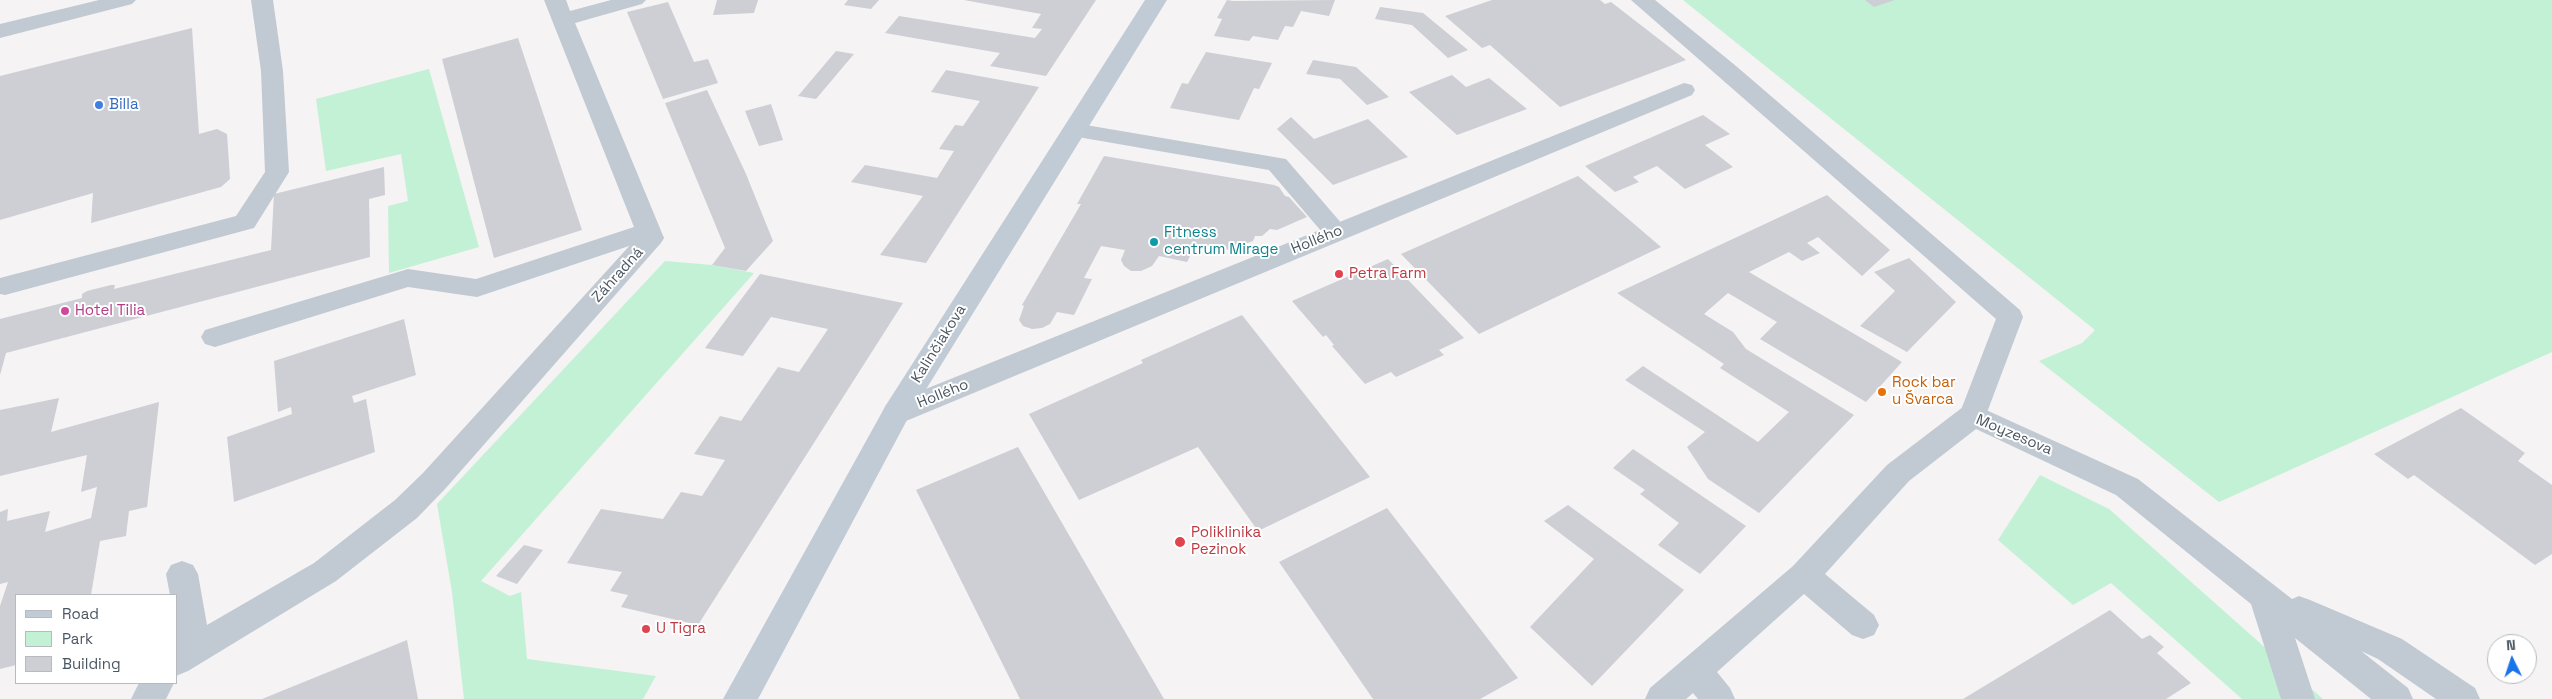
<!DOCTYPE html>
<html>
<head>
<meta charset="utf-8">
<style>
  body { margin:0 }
  #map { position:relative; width:2552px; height:699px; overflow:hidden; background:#f5f3f3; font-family:"Space Grotesk",sans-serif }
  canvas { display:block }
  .legend { position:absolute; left:15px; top:594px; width:162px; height:90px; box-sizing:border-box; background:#fff; border:1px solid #b7bbc0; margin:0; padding:6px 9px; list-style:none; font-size:15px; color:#4a5661 }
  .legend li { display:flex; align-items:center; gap:10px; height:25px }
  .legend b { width:25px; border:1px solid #b7bbc0 }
  .north { position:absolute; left:2487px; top:634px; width:50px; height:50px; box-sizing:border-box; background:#fff; border:1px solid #b7bbc0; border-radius:50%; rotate:356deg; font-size:14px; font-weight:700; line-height:20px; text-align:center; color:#4a5661 }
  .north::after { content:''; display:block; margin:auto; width:18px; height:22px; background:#1a73e8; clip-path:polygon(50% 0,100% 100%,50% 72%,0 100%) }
</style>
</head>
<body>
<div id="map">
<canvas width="2552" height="699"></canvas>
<ul class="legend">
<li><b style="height:6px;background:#c1cbd6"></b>Road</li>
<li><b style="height:14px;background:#c3f1d5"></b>Park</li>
<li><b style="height:14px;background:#cdcfd5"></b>Building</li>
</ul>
<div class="north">N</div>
</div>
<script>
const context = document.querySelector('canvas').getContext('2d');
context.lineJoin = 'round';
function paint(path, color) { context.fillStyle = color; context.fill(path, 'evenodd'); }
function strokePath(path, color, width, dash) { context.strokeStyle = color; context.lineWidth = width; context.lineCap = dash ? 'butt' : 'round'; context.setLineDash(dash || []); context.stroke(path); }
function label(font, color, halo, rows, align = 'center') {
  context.font = font + ' "Space Grotesk",sans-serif'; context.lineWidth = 4; context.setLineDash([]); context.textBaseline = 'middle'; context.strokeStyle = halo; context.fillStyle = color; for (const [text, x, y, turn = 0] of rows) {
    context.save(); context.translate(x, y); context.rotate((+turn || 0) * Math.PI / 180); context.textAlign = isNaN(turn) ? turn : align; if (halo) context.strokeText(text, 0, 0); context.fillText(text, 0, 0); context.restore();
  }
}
const green = new Path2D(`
  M 1683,0 L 2552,0 L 2552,352 L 2219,502 L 2039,361 L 2082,343 L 2095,330 Z
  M 429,69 L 479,247 L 389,273 L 388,206 L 408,201 L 401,154 L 326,171 L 316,99 Z
  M 665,261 L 712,265 L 754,273 L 481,581 L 510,596 L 521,592 L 527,659 L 656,676 L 643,699 L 464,699 L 452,592 L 437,504 Z
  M 2040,475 L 2109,509 L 2323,699 L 2242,699 L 2111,583 L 2073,605 L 1998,540 Z`);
const building = new Path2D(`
  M 717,0 L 758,0 L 754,13 L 713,15 Z
  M 848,0 L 879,0 L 871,9 L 844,5 Z
  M 964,0 L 1096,0 L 1046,76 L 990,66 L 1000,53 L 885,33 L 899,16 L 1035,38 L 1042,29 L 1032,28 L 1041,14 Z
  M 1227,0 L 1233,1 L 1335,0 L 1329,16 L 1301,11 L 1293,27 L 1285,26 L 1278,40 L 1253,36 L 1249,41 L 1214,36 L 1222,19 L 1217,18 Z
  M 1492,0 L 1600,0 L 1605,4 L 1611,2 L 1686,60 L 1560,107 L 1490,45 L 1482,48 L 1445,16 Z
  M 1865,0 L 1895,0 L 1874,7 Z
  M 668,2 L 694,62 L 708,59 L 718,83 L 663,99 L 627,12 Z
  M 1380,7 L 1423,13 L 1468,50 L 1448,58 L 1412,25 L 1375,19 Z
  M 192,28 L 199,134 L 217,129 L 227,134 L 230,179 L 221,187 L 91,223 L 93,193 L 0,220 L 0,76 Z
  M 518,38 L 582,230 L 494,258 L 442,59 Z
  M 836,51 L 854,54 L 816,99 L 798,96 Z
  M 1206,52 L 1272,63 L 1259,89 L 1254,88 L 1239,120 L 1170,108 L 1182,83 L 1188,84 Z
  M 1313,60 L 1356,67 L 1389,97 L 1367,105 L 1340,79 L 1306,74 Z
  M 946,70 L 1039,87 L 926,263 L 880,255 L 923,196 L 851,182 L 865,165 L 937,178 L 954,151 L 939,149 L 955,125 L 963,126 L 980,101 L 931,92 Z
  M 1452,75 L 1466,87 L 1489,78 L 1527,109 L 1457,135 L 1409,92 Z
  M 707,90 L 746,174 L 773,241 L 746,271 L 712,265 L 725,248 L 665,103 Z
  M 771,104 L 783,140 L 759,146 L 745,111 Z
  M 1703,115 L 1730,134 L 1705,145 L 1733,167 L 1685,189 L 1657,166 L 1633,177 L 1639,182 L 1615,192 L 1585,166 Z
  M 1291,117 L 1314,139 L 1368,119 L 1408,157 L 1333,185 L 1277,129 Z
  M 1104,156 L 1274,185 L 1279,187 L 1285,196 L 1289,197 L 1307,217 L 1277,230 L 1270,229 L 1262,236 L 1255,236 L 1253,241 L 1229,250 L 1196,244 L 1187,262 L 1159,256 L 1152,266 L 1141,271 L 1131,271 L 1124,266 L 1121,260 L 1125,250 L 1101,246 L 1084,278 L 1092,279 L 1074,315 L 1057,312 L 1050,324 L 1042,328 L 1032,329 L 1023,326 L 1019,320 L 1024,306 L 1022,305 L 1081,204 L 1077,204 Z
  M 384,167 L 385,195 L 369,199 L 370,257 L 6,353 L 0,375 L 0,319 L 82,298 L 82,294 L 87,291 L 111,285 L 115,285 L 114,289 L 271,250 L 274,194 Z
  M 1578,176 L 1661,247 L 1479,334 L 1401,254 Z
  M 1827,195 L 1890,250 L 1862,276 L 1818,237 L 1807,243 L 1820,253 L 1802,261 L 1789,252 L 1749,272 L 1902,362 L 1866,402 L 1760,339 L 1777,322 L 1728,293 L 1704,314 L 1733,332 L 1746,349 L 1854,415 L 1759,513 L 1708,479 L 1687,447 L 1705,432 L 1625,380 L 1643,366 L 1758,442 L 1789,412 L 1720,368 L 1724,364 L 1617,293 Z
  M 1909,258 L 1956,302 L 1907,352 L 1860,326 L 1895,291 L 1874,272 Z
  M 1388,259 L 1464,338 L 1439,350 L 1444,355 L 1396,377 L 1391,372 L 1365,384 L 1332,346 L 1334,345 L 1326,335 L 1323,337 L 1292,301 Z
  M 760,274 L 903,303 L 698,625 L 621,607 L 628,595 L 610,591 L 622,572 L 567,563 L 601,509 L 663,519 L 681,492 L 702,496 L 725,460 L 694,454 L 720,416 L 741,421 L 778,367 L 799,372 L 828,329 L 771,317 L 743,356 L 705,348 Z
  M 1242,315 L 1370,477 L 1258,531 L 1198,447 L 1079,500 L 1029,414 L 1143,363 L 1141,360 Z
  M 404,319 L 416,375 L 352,396 L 354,403 L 366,399 L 375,452 L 234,502 L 227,437 L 292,414 L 291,407 L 278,412 L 274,361 Z
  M 59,398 L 51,432 L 159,402 L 147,507 L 129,511 L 126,536 L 100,541 L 91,595 L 16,595 L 16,665 L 0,669 L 0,606 L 8,582 L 0,584 L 0,512 L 8,509 L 7,521 L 50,511 L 45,532 L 91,518 L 97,487 L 81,492 L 87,455 L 0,476 L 0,410 Z
  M 2461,408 L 2525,453 L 2518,461 L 2552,485 L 2552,554 L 2535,565 L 2414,475 L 2408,479 L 2374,454 Z
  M 1018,447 L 1164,699 L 1020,699 L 916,490 Z
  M 1633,449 L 1746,526 L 1700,574 L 1658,545 L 1679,523 L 1640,494 L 1645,490 L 1613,468 Z
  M 1568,505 L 1684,590 L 1592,686 L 1530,627 L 1594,559 L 1544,521 Z
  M 1387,508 L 1518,678 L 1480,699 L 1373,699 L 1279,562 Z
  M 524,545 L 543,550 L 517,584 L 496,576 Z
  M 2110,610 L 2142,639 L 2150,635 L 2164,647 L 2157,653 L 2191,683 L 2166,699 L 1963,699 Z
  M 407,640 L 418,699 L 262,699 Z`);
const lane = new Path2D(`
  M 251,0 L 273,0 L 283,71 L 289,172 L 254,228 L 5,295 L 0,294 L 0,278 L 236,216 L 265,172 L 261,71 Z
  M 1631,0 L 1655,0 L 1736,66 L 2020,310 L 2023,317 L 1983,423 L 1973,426 L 1963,423 L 1959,415 L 1996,319 Z
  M 1074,123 L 1286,159 L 1349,232 L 1345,238 L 1336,241 L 1327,238 L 1269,170 L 1066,135 L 1062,130 L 1066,125 Z
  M 651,229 L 660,232 L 664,238 L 660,244 L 445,489 L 417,518 L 336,581 L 188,671 L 176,676 L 176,595 L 170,595 L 166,574 L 171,565 L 182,561 L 193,565 L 198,574 L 207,625 L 314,563 L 395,500 L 423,473 L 642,232 Z
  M 139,683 L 174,683 L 166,699 L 131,699 Z`);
const street = new Path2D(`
  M 99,0 L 136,0 L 132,4 L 0,38 L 0,24 Z
  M 544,0 L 566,0 L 570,11 L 611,0 L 646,0 L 642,4 L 575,23 L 664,238 L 660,244 L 651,247 L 641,242 L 477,297 L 408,287 L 215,347 L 205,344 L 201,337 L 205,330 L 408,269 L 476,279 L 634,227 Z
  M 1684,83 L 1692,85 L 1695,90 L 1692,95 L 906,421 L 896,424 L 886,421 L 882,413 L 886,405 Z
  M 1973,404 L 2138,479 L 2292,599 L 2299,596 L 2310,600 L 2402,639 L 2475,688 L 2480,699 L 2436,699 L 2378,659 L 2361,651 L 2408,688 L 2413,699 L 2371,699 L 2295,638 L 2315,699 L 2281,699 L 2251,604 L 2116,495 L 1976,429 L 1909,481 L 1825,574 L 1874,615 L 1879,625 L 1874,635 L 1863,639 L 1852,635 L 1804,594 L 1717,672 L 1730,688 L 1735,699 L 1698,699 L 1693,693 L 1686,699 L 1645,699 L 1650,688 L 1793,566 L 1887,465 L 1963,407 Z`);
const secondary = new Path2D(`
  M 1145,0 L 1167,0 L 907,420 L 758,699 L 723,699 L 886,405 Z`);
const markers = [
  [99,105,5,"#3f7fe0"],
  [1154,242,5,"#0f9aa8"],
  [1339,274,5,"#e0444e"],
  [65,311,5,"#d1479c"],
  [1882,392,5,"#e8710a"],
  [1180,542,6,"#e0444e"],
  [646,629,5,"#e0444e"]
];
const shopNames = [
  ["Billa",109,105]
];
const cultureNames = [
  ["Fitness",1164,233],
  ["centrum Mirage",1164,250]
];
const streetNames = [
  ["Hollého",1317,240,-22],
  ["Záhradná",618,275,-48],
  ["Kalinčiakova",939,344,-58],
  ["Hollého",943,394,-22],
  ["Moyzesova",2014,435,23]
];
const healthNames = [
  ["Petra Farm",1349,274],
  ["Poliklinika",1191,533],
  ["Pezinok",1191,550],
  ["U Tigra",656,629]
];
const hotelNames = [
  ["Hotel Tilia",75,311]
];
const foodNames = [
  ["Rock bar",1892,383],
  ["u Švarca",1892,400]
];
paint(green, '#c3f1d5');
paint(building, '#cdcfd5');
paint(lane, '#c1cad2');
paint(street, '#c1cad2');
paint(secondary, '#c1cbd6');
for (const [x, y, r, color] of markers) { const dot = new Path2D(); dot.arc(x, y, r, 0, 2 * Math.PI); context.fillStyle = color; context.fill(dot); strokePath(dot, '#fff', 2); }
label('15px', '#366cbe', '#fff', shopNames, 'left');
label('15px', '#0d838f', '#fff', cultureNames, 'left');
label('15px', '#4a5661', '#fff', streetNames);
label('15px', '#be3a42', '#fff', healthNames, 'left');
label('15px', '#b23c85', '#fff', hotelNames, 'left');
label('15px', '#c56008', '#fff', foodNames, 'left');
</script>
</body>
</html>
